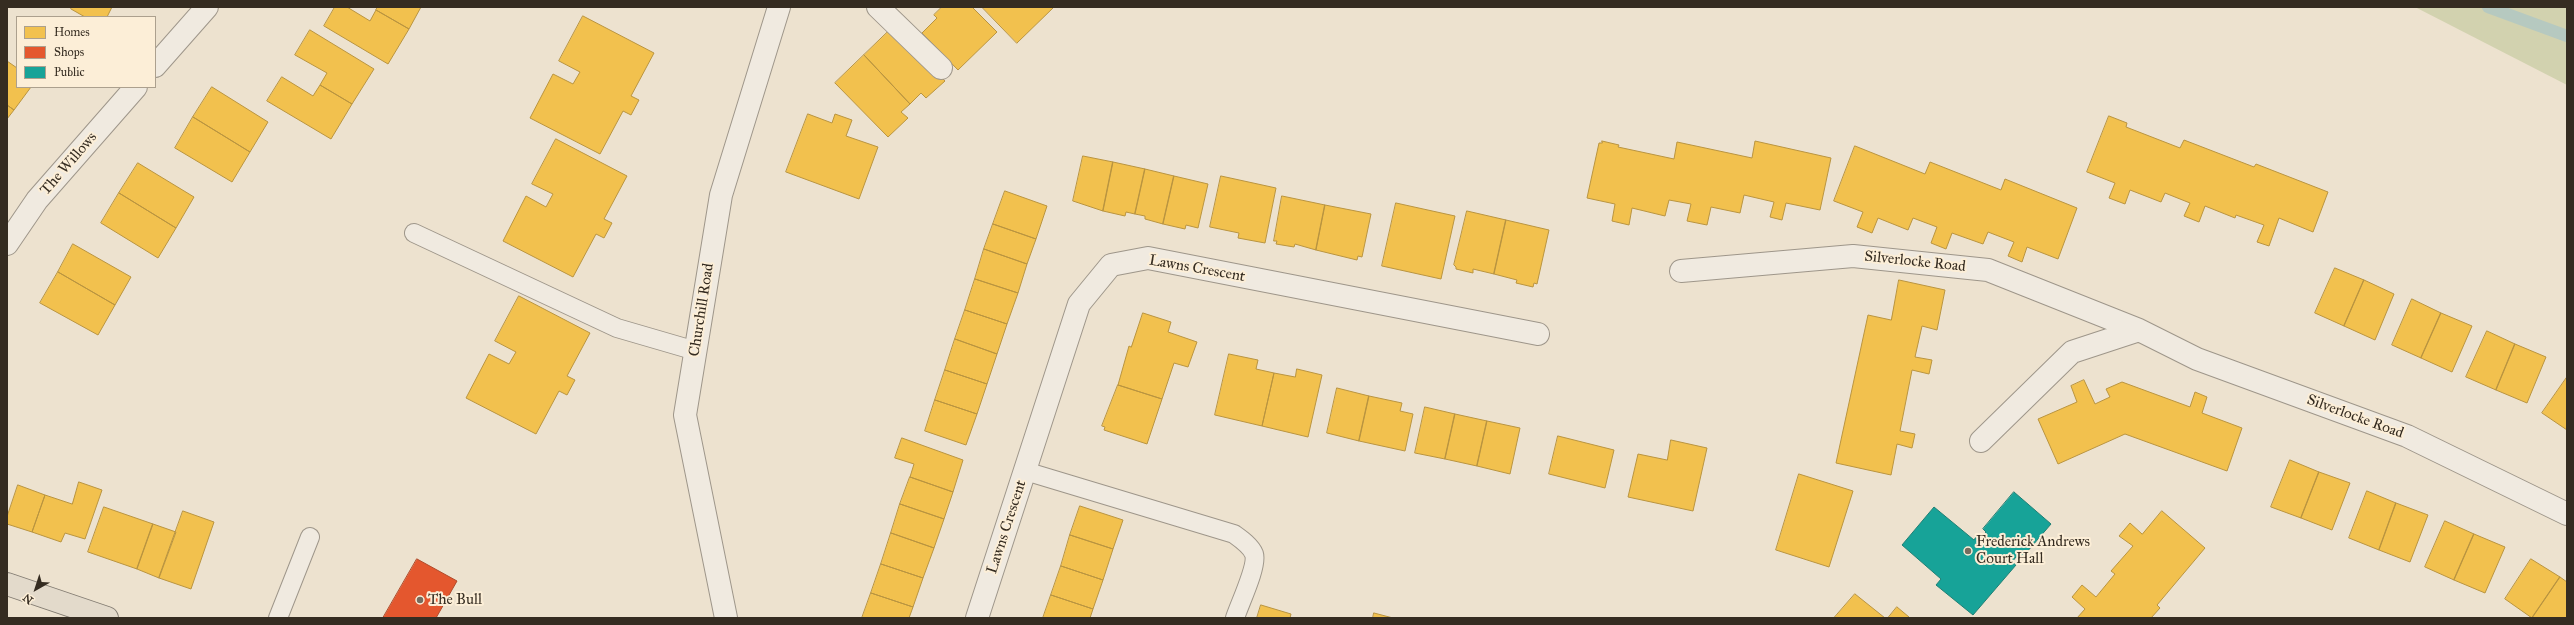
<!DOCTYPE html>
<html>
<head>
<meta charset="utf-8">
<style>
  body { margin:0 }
  #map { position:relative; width:2574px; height:625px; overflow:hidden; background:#ede2cf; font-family:"IM FELL Great Primer",serif }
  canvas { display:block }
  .frame { position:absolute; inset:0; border:8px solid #352c21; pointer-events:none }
  .legend { position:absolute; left:16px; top:16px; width:140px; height:72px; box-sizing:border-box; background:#fceed7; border:1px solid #aca08e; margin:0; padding:5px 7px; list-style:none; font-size:12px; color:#352c21 }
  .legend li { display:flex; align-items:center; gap:8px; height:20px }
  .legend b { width:20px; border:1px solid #aca08e }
  .north { position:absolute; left:16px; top:569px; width:40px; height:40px; -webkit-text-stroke:3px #fceed7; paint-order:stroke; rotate:219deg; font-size:11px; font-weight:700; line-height:16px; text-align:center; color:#352c21 }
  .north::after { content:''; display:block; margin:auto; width:14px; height:18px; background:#352c21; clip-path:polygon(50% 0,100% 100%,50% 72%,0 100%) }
</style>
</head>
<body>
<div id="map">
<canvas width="2574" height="625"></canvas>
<div class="frame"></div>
<ul class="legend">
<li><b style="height:11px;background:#f2c14e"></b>Homes</li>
<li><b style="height:11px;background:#e4572e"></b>Shops</li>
<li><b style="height:11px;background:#17a398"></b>Public</li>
</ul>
<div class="north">N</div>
</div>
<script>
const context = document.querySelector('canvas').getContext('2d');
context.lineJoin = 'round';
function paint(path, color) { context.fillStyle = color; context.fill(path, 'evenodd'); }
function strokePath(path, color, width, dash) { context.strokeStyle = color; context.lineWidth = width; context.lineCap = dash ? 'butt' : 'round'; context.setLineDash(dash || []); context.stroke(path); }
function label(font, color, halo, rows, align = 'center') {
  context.font = font + ' "IM FELL Great Primer",serif'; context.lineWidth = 4; context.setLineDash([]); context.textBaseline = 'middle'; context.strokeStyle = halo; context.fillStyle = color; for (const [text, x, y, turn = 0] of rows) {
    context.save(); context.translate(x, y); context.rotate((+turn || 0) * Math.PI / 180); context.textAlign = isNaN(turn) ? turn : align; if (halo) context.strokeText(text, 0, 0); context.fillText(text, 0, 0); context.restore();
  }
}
const green = new Path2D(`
  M 2415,7 L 2567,7 L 2567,85 Z`);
const homes = new Path2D(`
  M 72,7 L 112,7 L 107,17 L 85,17 L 71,9 Z
  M 335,7 L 347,7 L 370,21 L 376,10 L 409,29 L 388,64 L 324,26 Z
  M 378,7 L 421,7 L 409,29 L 376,10 Z
  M 942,7 L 972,7 L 997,32 L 958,70 L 922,33 L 937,18 L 934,15 Z
  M 982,7 L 1054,7 L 1017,43 Z
  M 583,16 L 654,53 L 631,96 L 639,100 L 631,115 L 623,111 L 600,154 L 530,118 L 553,74 L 573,84 L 580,72 L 559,61 Z
  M 893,27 L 945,81 L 926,98 L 921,93 L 910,104 L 864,55 Z
  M 310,30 L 374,69 L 352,104 L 320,85 L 327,73 L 295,55 Z
  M 864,55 L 910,104 L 901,112 L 908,118 L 888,137 L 835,83 Z
  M 7,61 L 17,68 L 17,87 L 31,87 L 14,110 L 7,105 Z
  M 282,77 L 313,96 L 320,85 L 352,104 L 331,139 L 267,101 Z
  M 212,87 L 268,122 L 250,152 L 193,117 Z
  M 7,105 L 14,110 L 7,119 Z
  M 808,114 L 832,123 L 835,114 L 852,120 L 846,136 L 878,147 L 859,199 L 786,172 Z
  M 2109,116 L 2127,123 L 2126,127 L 2180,148 L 2184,140 L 2254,167 L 2256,164 L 2328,192 L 2313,232 L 2279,218 L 2269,246 L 2257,242 L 2264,225 L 2236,215 L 2235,218 L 2205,206 L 2199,222 L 2184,216 L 2190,203 L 2165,193 L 2161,202 L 2130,190 L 2125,204 L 2109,198 L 2115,183 L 2087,172 Z
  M 193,117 L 250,152 L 232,182 L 175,148 Z
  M 556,139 L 627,176 L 604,219 L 612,223 L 604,238 L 596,234 L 573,277 L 503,241 L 526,196 L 546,207 L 553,194 L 532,184 Z
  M 1602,141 L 1619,145 L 1618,147 L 1674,159 L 1677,142 L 1752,158 L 1755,141 L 1831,158 L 1820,210 L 1786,203 L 1782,220 L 1770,217 L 1774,202 L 1744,195 L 1740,213 L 1711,207 L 1707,225 L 1687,221 L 1691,204 L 1669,200 L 1665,216 L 1632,208 L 1629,225 L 1612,221 L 1615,204 L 1587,198 L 1599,143 L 1602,143 Z
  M 1855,146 L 1925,174 L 1930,162 L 2001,190 L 2005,179 L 2077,208 L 2058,259 L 2027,247 L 2022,262 L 2008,256 L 2014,242 L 1988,232 L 1983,244 L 1952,233 L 1946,249 L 1931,243 L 1937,227 L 1913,218 L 1908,230 L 1878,218 L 1872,233 L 1857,227 L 1863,212 L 1834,201 Z
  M 1083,156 L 1113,162 L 1103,211 L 1073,201 Z
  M 1113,162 L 1145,169 L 1135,214 L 1126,212 L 1125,216 L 1103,211 Z
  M 138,163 L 194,197 L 176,228 L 119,193 Z
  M 1145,169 L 1174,176 L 1163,224 L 1145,219 L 1145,216 L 1135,214 Z
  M 1174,176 L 1208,184 L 1198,228 L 1186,225 L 1185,229 L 1163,224 Z
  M 1221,176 L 1276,188 L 1265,243 L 1238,238 L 1239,233 L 1210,227 Z
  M 1005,191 L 1047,206 L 1036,239 L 993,224 Z
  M 119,193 L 176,228 L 158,258 L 101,223 Z
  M 1282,196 L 1325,205 L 1316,250 L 1295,244 L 1294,247 L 1276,244 L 1277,241 L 1274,241 Z
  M 1396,203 L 1455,216 L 1441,279 L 1382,266 Z
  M 1325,205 L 1371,214 L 1362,257 L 1358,256 L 1357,260 L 1316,250 Z
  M 1467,211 L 1506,220 L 1494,274 L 1473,269 L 1473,273 L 1456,269 L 1456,267 L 1454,265 Z
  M 1506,220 L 1549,230 L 1537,284 L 1534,283 L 1533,287 L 1516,283 L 1517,280 L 1494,274 Z
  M 993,224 L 1036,239 L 1027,264 L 984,249 Z
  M 73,244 L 131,277 L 115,305 L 58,272 Z
  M 984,249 L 1027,264 L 1018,293 L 975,279 Z
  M 2335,268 L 2364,280 L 2344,326 L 2315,313 Z
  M 58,272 L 115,305 L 98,335 L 40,303 Z
  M 975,279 L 1018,293 L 1007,324 L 965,310 Z
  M 1899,280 L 1945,290 L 1937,330 L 1922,326 L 1915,357 L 1932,360 L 1929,374 L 1912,370 L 1900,431 L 1915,434 L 1912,448 L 1897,444 L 1891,475 L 1836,463 L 1868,315 L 1891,320 Z
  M 2364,280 L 2394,294 L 2375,340 L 2344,326 Z
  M 519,296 L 590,333 L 567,376 L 575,380 L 567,395 L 559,391 L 536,434 L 466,398 L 489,354 L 509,364 L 516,352 L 495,341 Z
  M 2412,299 L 2441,313 L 2421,358 L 2392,345 Z
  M 965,310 L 1007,324 L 997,354 L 955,339 Z
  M 1143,313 L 1171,322 L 1168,332 L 1197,342 L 1188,367 L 1174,363 L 1162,399 L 1118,385 L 1129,346 L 1131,347 Z
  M 2441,313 L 2472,326 L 2452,372 L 2421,358 Z
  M 2487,331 L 2515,344 L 2496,390 L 2466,377 Z
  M 955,339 L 997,354 L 987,384 L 945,370 Z
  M 2515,344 L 2546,357 L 2527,403 L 2496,390 Z
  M 1229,354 L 1258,360 L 1256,369 L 1274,373 L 1262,426 L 1215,415 Z
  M 1297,369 L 1322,375 L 1308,437 L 1262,426 L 1274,373 L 1295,377 Z
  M 945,370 L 987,384 L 977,414 L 935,400 Z
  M 2567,377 L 2567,430 L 2542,413 Z
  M 2084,380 L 2095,404 L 2110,397 L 2106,389 L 2122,382 L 2190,407 L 2195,392 L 2207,397 L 2202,413 L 2242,428 L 2227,471 L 2125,434 L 2058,464 L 2038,419 L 2077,402 L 2071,386 Z
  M 1118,385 L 1162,399 L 1147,444 L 1104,430 L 1105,427 L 1102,426 Z
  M 1337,388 L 1369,396 L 1359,441 L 1327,433 Z
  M 1369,396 L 1402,403 L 1400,411 L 1413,414 L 1405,451 L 1359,441 Z
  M 935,400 L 977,414 L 966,445 L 925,431 Z
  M 1425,407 L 1455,414 L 1445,459 L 1415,453 Z
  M 1455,414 L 1487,421 L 1477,466 L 1445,459 Z
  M 1487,421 L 1520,428 L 1510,474 L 1477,466 Z
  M 1558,436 L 1614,450 L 1605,488 L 1549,474 Z
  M 902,438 L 963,460 L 953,492 L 910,477 L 914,464 L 895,458 Z
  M 1671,440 L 1707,448 L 1693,511 L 1628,497 L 1638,454 L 1667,460 Z
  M 2290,460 L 2319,472 L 2301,518 L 2271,507 Z
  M 2319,472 L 2350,483 L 2332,530 L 2301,518 Z
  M 1799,474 L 1853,491 L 1829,567 L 1776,550 Z
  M 910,477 L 953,492 L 944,519 L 900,504 Z
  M 79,482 L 102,490 L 85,539 L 65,533 L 61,542 L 32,532 L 45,495 L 72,504 Z
  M 18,485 L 45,495 L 32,532 L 7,524 L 7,517 Z
  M 2367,491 L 2396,503 L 2379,550 L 2349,538 Z
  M 2396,503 L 2428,515 L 2410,562 L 2379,550 Z
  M 900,504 L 944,519 L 934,548 L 891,533 Z
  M 1080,506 L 1123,520 L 1113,549 L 1070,535 Z
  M 104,507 L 153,524 L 137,569 L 88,552 Z
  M 183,511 L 214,522 L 191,589 L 159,578 Z
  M 2162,511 L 2205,548 L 2157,605 L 2160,608 L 2151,618 L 2077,618 L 2085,609 L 2072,597 L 2082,585 L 2096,597 L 2115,574 L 2111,571 L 2133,546 L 2119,536 L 2130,523 L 2142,534 Z
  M 2445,521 L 2474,534 L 2454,580 L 2425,567 Z
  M 153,524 L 176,532 L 159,578 L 137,569 Z
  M 891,533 L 934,548 L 923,578 L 881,564 Z
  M 2474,534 L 2505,547 L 2485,593 L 2454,580 Z
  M 1070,535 L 1113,549 L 1103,580 L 1061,566 Z
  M 2531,559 L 2560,577 L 2532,618 L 2505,599 Z
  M 881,564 L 923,578 L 913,607 L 871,593 Z
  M 1061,566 L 1103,580 L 1093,609 L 1051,595 Z
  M 2560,577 L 2567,582 L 2567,618 L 2532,618 Z
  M 871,593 L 913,607 L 909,618 L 862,618 Z
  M 1855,594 L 1885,618 L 1834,618 Z
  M 1051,595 L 1093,609 L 1090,618 L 1043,618 Z
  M 1261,605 L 1291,614 L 1290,618 L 1257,618 Z
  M 1897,607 L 1909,617 L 1907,618 L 1888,618 Z
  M 1374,613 L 1393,618 L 1373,618 Z`);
const shops = new Path2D(`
  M 417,559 L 457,581 L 436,618 L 383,618 Z`);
const public = new Path2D(`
  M 2014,492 L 2051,524 L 2020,560 L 2016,557 L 2012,562 L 2016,565 L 1973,615 L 1936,585 L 1941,579 L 1902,545 L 1934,507 L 1974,540 L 1978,534 L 1982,537 L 1986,532 L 1983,529 Z`);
const stream = new Path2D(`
  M 2488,7 L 2567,36`);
const service = new Path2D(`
  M 414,233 L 617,328 L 696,351
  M 1025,471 L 1234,534 C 1241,539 1251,546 1254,554 C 1258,566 1239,605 1235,618
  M 278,618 L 310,537`);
const minor = new Path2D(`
  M 878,7 L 941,68
  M 155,66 L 207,7
  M 7,244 L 37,200 L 136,87
  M 1681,271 L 1853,256 L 1988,270 L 2139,330 L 2197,359 L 2407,436 L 2567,514
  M 1981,441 L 2072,352 L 2139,330
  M 726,618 L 685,415 L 721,195 L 779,7
  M 977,618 L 1079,304 L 1111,265 L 1148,258 L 1538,334`);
const primary = new Path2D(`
  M 7,584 L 107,618`);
const markers = [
  [1968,551,4,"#756c5e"],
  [420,600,4,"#756c5e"]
];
const streetNames = [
  ["The Willows",69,164,-49],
  ["Silverlocke Road",1915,262,6],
  ["Lawns Crescent",1197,269,10],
  ["Churchill Road",702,310,-81],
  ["Silverlocke Road",2355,417,20],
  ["Lawns Crescent",1007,527,-72]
];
const poiNames = [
  ["Frederick Andrews",1976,542],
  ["Court Hall",1976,559],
  ["The Bull",428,600]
];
paint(green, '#d2d2af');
paint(homes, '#f2c14e');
strokePath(homes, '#b99440', 1);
paint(shops, '#e4572e');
strokePath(shops, '#b04a2a', 1);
paint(public, '#17a398');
strokePath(public, '#207f74', 1);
strokePath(stream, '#b6c9c0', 12);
strokePath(service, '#9e968a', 20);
strokePath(minor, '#9e968a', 24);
strokePath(primary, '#847d73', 24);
strokePath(service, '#f0eae0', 18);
strokePath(minor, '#f0eae0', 22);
strokePath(primary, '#e3dacb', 22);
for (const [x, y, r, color] of markers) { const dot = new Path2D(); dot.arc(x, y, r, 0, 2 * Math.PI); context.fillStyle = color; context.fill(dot); strokePath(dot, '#fceed7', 1.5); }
label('15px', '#352c21', '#fceed7', streetNames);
label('15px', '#352c21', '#fceed7', poiNames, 'left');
</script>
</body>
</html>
